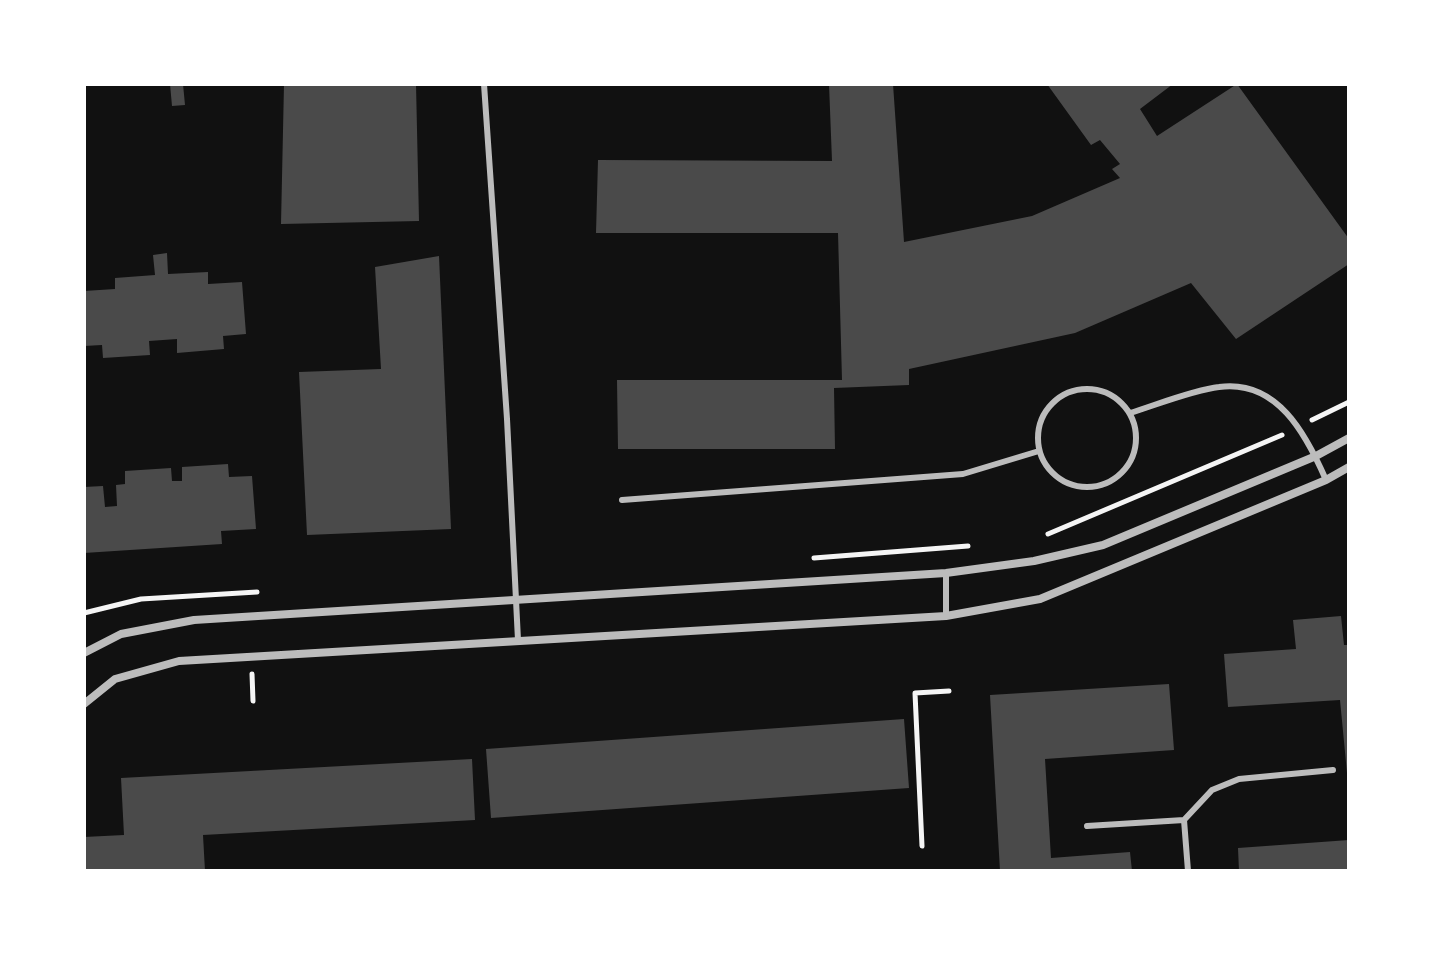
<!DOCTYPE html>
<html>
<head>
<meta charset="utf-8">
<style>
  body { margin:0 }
  #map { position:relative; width:1433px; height:955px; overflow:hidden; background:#111; font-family:"Playfair Display",serif }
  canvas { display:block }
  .frame { position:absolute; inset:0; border:86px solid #fff; pointer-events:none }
</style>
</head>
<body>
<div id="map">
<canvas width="1433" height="955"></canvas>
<div class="frame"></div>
</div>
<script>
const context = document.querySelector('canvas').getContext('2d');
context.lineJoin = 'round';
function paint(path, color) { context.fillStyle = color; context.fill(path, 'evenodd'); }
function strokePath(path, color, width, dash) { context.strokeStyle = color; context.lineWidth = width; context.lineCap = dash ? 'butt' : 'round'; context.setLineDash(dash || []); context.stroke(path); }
const building = new Path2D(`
  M 170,84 L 183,84 L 185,105 L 172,106 Z
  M 284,84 L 416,84 L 419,221 L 281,224 Z
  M 829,84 L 893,84 L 904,242 L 1032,216 L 1120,178 L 1112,169 L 1120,164 L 1100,140 L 1091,145 L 1047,84 L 1173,84 L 1140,109 L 1157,136 L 1237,84 L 1349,239 L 1349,264 L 1236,339 L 1191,283 L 1075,333 L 909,369 L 909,385 L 834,388 L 835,449 L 618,449 L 617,380 L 842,380 L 838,233 L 596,233 L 598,160 L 832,161 Z
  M 167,253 L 168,274 L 208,272 L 208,284 L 242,282 L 246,334 L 223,336 L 224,349 L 177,353 L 177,339 L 149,341 L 150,355 L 103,358 L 102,345 L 84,346 L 84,291 L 115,289 L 115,278 L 155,275 L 153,255 Z
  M 439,256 L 451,529 L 307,535 L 299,372 L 381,369 L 375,267 Z
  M 228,464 L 229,477 L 252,476 L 256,529 L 221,531 L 222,544 L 84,553 L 84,487 L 103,486 L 105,507 L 117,506 L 116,485 L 125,484 L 125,471 L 171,468 L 172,481 L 182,481 L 182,467 Z
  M 1341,616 L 1344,645 L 1349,645 L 1349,772 L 1347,773 L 1340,700 L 1228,707 L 1224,654 L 1296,649 L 1293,620 Z
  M 1169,684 L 1174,750 L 1045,759 L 1051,858 L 1130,852 L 1132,871 L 1000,871 L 990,695 Z
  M 904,719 L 909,788 L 491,818 L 486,749 Z
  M 472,759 L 475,820 L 203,835 L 205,871 L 84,871 L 84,837 L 124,835 L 121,778 Z
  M 1349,840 L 1349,871 L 1239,871 L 1238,848 Z`);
const path = new Path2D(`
  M 1312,420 L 1349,402
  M 1048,534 L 1282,435
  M 814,558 L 968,546
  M 84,613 L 141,599 L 257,592
  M 252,674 L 253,701
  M 922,846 L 915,693 L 949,691`);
const service = new Path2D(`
  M 484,84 L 507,419 L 518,640
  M1038 438a49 49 0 1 1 98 0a49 49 0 1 1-98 0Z
  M 1130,413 C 1156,405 1193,390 1219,387 C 1277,379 1306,434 1326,480
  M 622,500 L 963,474 L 1039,451
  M 946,573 L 946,616
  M 1184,820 L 1188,871
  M 1087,826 L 1184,820 L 1212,790 L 1239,779 L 1333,770`);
const minor = new Path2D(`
  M 84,653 L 121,634 L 194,620 L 946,573 L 1034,561 L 1103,545 L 1316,456 L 1349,438
  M 84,704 L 115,679 L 179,661 L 946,616 L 1040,599 L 1326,480 L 1349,467`);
paint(building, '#4a4a4a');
strokePath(path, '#f5f5f5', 5);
strokePath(service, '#bcbcbc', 6);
strokePath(minor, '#bcbcbc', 8);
</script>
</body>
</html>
